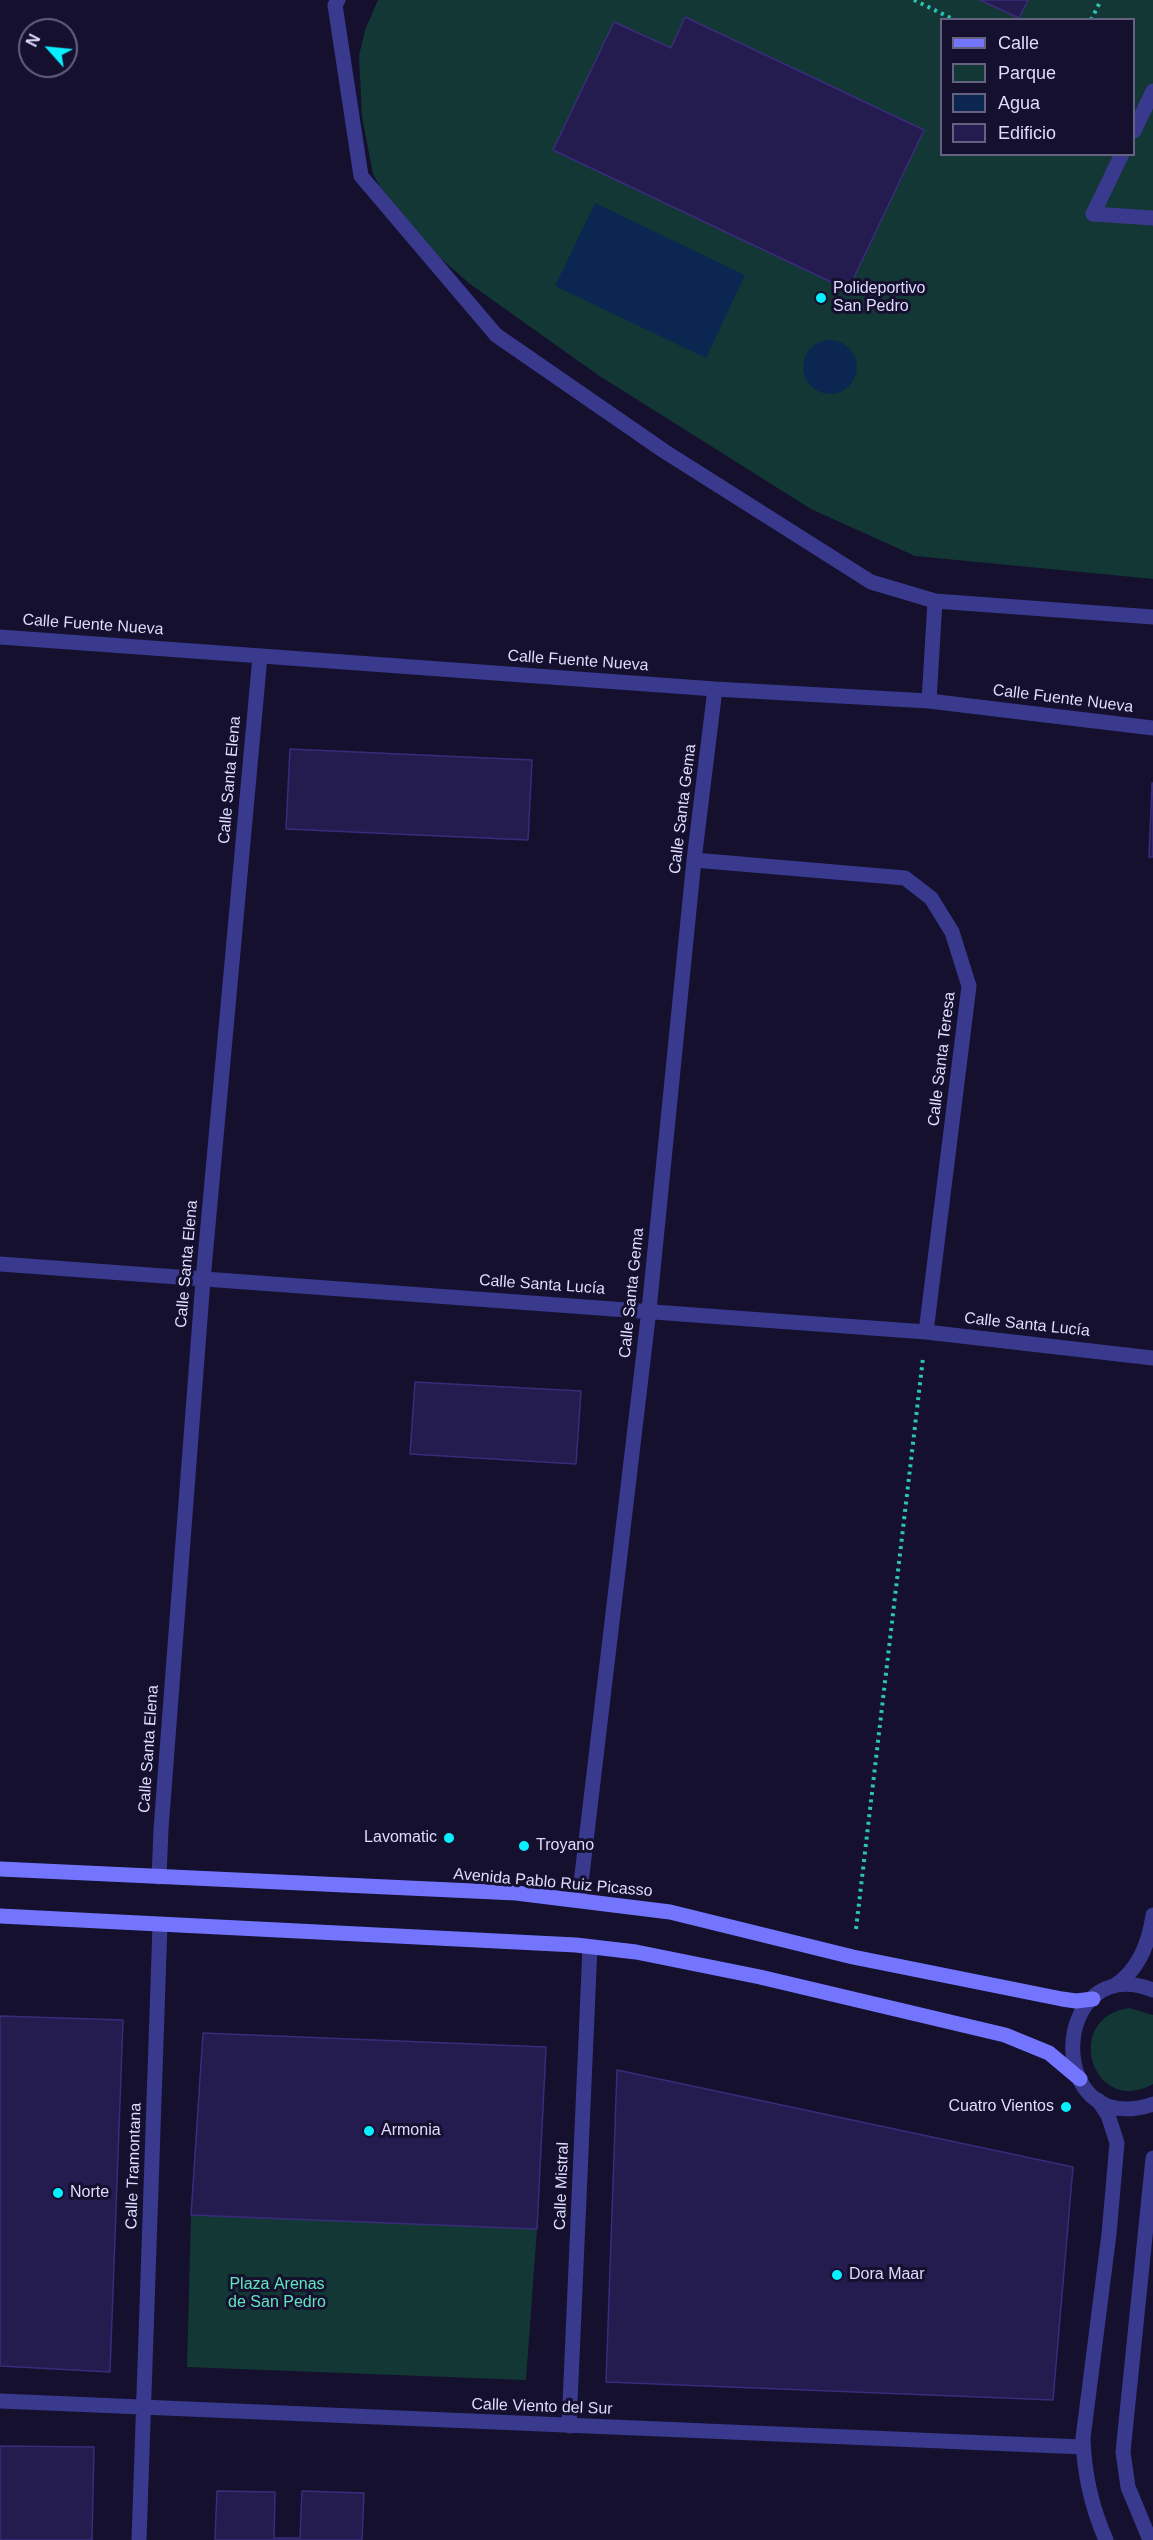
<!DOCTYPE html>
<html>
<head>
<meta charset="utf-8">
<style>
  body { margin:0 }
  #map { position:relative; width:1153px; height:2540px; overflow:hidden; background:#14102d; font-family:Helvetica,sans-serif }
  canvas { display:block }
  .legend { position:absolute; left:940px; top:18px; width:195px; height:138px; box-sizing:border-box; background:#14102d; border:2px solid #656281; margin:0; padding:8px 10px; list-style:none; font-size:18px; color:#dfdcff }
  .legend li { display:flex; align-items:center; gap:12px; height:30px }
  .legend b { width:30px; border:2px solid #656281 }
  .north { position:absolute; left:18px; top:18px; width:60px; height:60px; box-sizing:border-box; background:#14102d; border:2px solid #656281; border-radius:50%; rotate:297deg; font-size:16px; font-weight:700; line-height:24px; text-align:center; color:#dfdcff }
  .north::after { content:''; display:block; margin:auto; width:21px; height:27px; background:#08efff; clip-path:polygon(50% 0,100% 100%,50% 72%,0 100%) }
</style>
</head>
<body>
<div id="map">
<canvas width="1153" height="2540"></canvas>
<ul class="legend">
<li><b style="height:8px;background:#7375ff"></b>Calle</li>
<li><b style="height:16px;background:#133734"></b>Parque</li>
<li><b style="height:16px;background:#0b2751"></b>Agua</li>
<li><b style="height:16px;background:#241b4f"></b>Edificio</li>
</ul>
<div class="north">N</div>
</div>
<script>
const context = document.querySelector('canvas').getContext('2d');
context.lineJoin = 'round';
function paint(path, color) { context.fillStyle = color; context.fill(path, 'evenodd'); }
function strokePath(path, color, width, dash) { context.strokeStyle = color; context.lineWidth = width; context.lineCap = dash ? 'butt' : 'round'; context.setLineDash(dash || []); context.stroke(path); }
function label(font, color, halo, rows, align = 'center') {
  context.font = font + ' Helvetica,sans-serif'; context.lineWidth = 6; context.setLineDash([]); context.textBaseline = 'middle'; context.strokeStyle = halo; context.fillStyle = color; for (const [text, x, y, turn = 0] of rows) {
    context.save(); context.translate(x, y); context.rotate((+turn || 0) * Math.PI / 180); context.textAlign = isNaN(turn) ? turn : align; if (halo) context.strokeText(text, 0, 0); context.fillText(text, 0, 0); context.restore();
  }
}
const green = new Path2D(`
  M 378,0 L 1153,0 L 1153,579 L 915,556 L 811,509 L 598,375 L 470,284 L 438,256 L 388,202 L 373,174 L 362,117 L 359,56 L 365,30 ZM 942,20 L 1134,20 L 1134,154 L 942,154 Z
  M 1129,2008 L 1153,2015 L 1153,2084 C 1093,2118 1061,2018 1129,2008 Z
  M 191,2215 L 537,2229 L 526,2380 L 187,2367 Z`);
const water = new Path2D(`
  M 595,203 L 745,275 L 706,358 L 555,286 Z
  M803 367a27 27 0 1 1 54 0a27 27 0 1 1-54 0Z`);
const building = new Path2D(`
  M 980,0 L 1028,0 L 1019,18 Z
  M 685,17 L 924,130 L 848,290 L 553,150 L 614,22 L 671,48 Z
  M 290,749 L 532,760 L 528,840 L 286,829 Z
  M 1152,783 L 1153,783 L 1153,857 L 1149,857 Z
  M 415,1382 L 581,1391 L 576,1464 L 410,1454 Z
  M 0,2016 L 123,2020 L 110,2372 L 0,2366 Z
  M 203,2033 L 546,2047 L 537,2229 L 191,2215 Z
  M 617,2070 L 1073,2167 L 1053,2400 L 606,2382 Z
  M 0,2446 L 94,2447 L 92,2540 L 0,2540 Z
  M 217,2491 L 275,2492 L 274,2538 L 300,2538 L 302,2491 L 364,2493 L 362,2540 L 215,2540 Z`);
const path = new Path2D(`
  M 914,0 L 955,20
  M 1091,20 L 1101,0
  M 856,1929 L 923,1358`);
const lane = new Path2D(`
  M 1134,131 L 1153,91
  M 1122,154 L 1093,214 L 1153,218`);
const street = new Path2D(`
  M 338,0 L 335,5 L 361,176 L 496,335 L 664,451 L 871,582 L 935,601 L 1153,617
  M 0,637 L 715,689 L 929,701 L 1153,728
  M 929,701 L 935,601
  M 694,860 L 905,878 L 931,898 L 952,932 L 969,986 L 926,1332
  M 0,1264 L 926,1332 L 1153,1358
  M 159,1877 L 161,1829 L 203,1280 L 260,656
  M 579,1900 L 649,1310 L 694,860 L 715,689
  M 1114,1986 C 1139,1970 1149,1943 1153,1915
  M 1153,1990 C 1050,1950 1042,2141 1153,2104
  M 1098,2100 L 1108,2115 L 1117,2143 L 1109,2234 L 1083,2438 C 1084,2473 1092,2508 1106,2540
  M 0,2401 L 1083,2447
  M 569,2426 L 590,1947
  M 139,2540 L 160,1925
  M 1150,2540 L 1128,2487 L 1123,2452 L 1153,2158`);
const secondary = new Path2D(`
  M 0,1869 L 516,1893 L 670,1912 L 853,1957 L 1062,1999 L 1076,2001 L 1093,1999
  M 0,1916 L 576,1945 L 636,1952 L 760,1977 L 1005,2035 L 1049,2053 L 1080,2079`);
const markers = [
  [821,298,6,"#08efff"],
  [449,1838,6,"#08efff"],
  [524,1846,6,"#08efff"],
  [1066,2107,6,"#08efff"],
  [369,2131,6,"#08efff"],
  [58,2193,6,"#08efff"],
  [837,2275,6,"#08efff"]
];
const poiNames = [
  ["Polideportivo",833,289],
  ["San Pedro",833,307],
  ["Lavomatic",437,1838,"right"],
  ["Troyano",536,1846],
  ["Cuatro Vientos",1054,2107,"right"],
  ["Armonia",381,2131],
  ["Norte",70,2193],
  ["Dora Maar",849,2275]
];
const streetNames = [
  ["Calle Fuente Nueva",93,625,4],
  ["Calle Fuente Nueva",578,661,4],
  ["Calle Fuente Nueva",1063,699,7],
  ["Calle Santa Elena",230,780,-85],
  ["Calle Santa Gema",683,809,-83],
  ["Calle Santa Teresa",942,1059,-83],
  ["Calle Santa Elena",187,1264,-85],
  ["Calle Santa Lucía",542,1285,4],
  ["Calle Santa Gema",632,1293,-84],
  ["Calle Santa Lucía",1027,1325,6],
  ["Calle Santa Elena",149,1749,-86],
  ["Avenida Pablo Ruiz Picasso",553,1883,5],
  ["Calle Tramontana",134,2166,-88],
  ["Calle Mistral",562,2186,-88],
  ["Calle Viento del Sur",542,2407,2]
];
const parkNames = [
  ["Plaza Arenas",277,2285],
  ["de San Pedro",277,2303]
];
paint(green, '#133734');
paint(water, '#0b2751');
paint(building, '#241b4f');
strokePath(building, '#392c7c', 1.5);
strokePath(path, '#2bc4b5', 4, [3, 4.5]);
strokePath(lane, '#39398e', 15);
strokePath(street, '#39398e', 15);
strokePath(secondary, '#7375ff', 15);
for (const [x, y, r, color] of markers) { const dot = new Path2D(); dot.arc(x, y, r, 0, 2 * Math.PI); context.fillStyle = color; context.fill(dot); strokePath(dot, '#14102d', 2); }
label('16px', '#dfdcff', '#14102d', poiNames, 'left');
label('16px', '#dfdcff', '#14102d', streetNames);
label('16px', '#61e6c0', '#14102d', parkNames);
</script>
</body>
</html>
